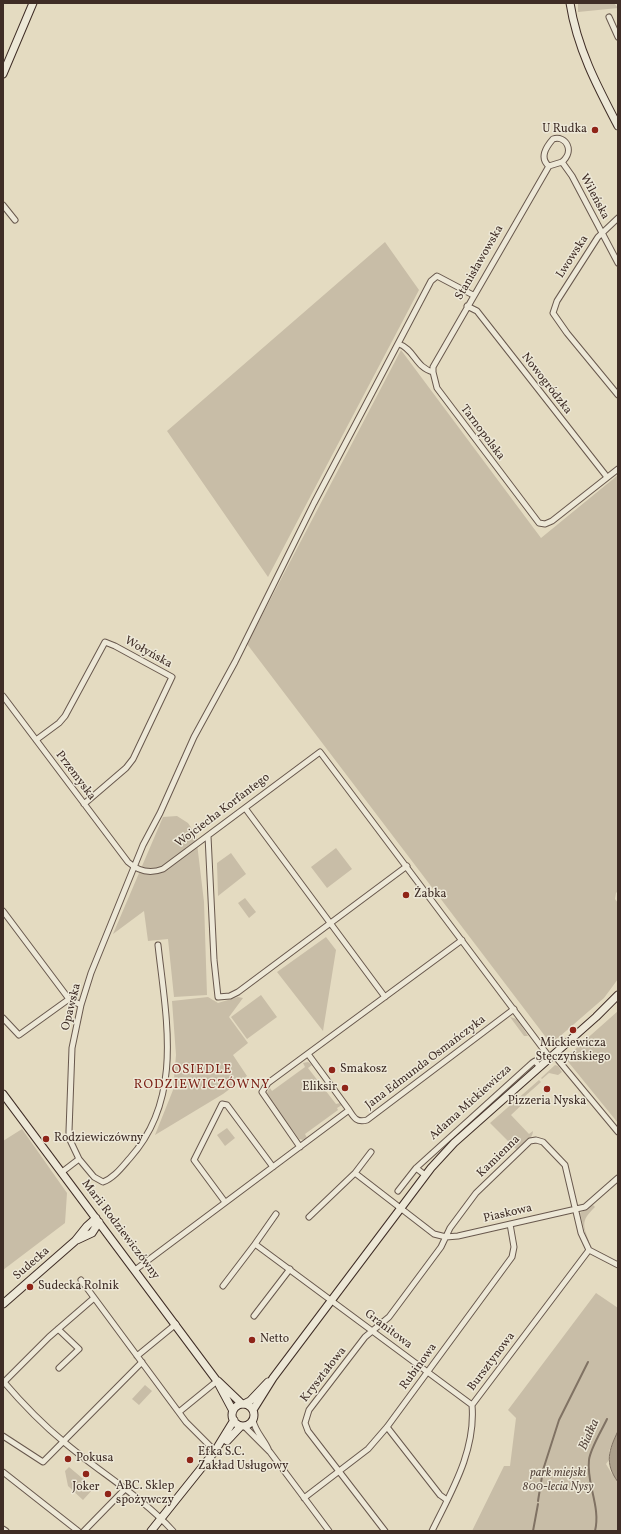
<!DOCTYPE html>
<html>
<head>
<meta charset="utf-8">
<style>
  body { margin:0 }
  #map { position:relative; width:621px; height:1534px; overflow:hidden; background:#e4dbc1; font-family:Vollkorn,serif }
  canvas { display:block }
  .frame { position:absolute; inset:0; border:4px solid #3f2d26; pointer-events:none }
</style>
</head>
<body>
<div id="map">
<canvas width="621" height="1534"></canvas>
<div class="frame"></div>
</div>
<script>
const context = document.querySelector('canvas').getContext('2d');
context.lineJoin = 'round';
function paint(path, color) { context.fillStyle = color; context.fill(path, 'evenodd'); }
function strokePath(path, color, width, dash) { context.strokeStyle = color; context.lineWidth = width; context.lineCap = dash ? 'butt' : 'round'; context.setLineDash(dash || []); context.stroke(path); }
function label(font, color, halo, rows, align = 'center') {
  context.font = font + ' Vollkorn,serif'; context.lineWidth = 3; context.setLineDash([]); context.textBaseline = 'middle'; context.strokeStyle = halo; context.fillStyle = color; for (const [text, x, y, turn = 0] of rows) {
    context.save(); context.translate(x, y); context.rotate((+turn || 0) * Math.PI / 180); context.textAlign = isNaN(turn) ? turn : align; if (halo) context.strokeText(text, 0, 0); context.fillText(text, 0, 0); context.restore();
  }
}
const green = new Path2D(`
  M 578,3 L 614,3 L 618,8 L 578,12 Z
  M 385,242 L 419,290 L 268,577 L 167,431 Z
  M 401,350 L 541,538 L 618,475 L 618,891 L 616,893 L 615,899 L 618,903 L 618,979 L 604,998 L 551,1044 L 247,644 Z
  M 177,816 L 188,823 L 196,835 L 204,902 L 207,995 L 174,997 L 168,939 L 148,941 L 144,911 L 113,934 L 163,817 Z
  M 336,848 L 352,869 L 327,888 L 311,867 Z
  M 231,853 L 246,874 L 218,896 L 217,863 Z
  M 245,898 L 256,912 L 249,918 L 238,903 Z
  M 326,937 L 336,950 L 323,1031 L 277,972 Z
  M 261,995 L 277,1017 L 247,1039 L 231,1017 Z
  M 208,997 L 218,1003 L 238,997 L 243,998 L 229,1017 L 248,1043 L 233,1055 L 247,1076 L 223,1094 L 155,1135 L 173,1090 L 176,1055 L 172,1001 Z
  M 618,1011 L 618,1123 L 565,1058 Z
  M 510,1017 L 517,1019 L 528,1036 L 524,1036 Z
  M 308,1062 L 312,1065 L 308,1068 L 336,1104 L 340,1103 L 342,1105 L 337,1108 L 338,1110 L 305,1134 L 307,1138 L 303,1140 L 299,1139 L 266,1094 L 270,1088 L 272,1091 L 305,1067 L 303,1063 Z
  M 555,1065 L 558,1066 L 562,1072 L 558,1075 L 549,1073 L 542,1079 L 541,1078 Z
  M 539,1080 L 541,1082 L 524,1097 L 527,1100 L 511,1115 L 529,1134 L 533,1131 C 533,1139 522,1145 517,1150 L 490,1123 Z
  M 227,1128 L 235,1138 L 225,1146 L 217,1135 Z
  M 22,1129 L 67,1193 L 65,1223 L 3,1270 L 3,1141 Z
  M 593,1205 L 595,1207 C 582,1220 582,1223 589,1241 L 587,1241 L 580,1213 Z
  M 596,1293 L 618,1308 L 618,1431 L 609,1451 L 609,1460 L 606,1464 L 612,1474 L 618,1477 L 618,1531 L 472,1531 L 504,1466 L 510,1466 L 516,1418 L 508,1410 Z
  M 145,1385 L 152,1391 L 139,1405 L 132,1399 Z
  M 69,1467 L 94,1488 L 83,1500 L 68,1486 L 65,1471 Z`);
const water = new Path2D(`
  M 618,1431 L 618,1482 C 604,1463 609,1450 618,1431 Z`);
const stream = new Path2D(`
  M 538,1501 L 543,1470 L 559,1420 L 588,1362
  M 533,1531 L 538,1504
  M 595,1531 C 601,1506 586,1484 589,1460 C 590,1449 602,1430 607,1419`);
const street = new Path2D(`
  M 609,17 L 618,37
  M 549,166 C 539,158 546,147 553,139 C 566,135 575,151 562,162 L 572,176 L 618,263
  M 549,166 L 562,162
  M 3,205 L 15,220
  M 618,218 L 598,237 L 557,301 L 553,313 L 567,333 L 618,395
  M 467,306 L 477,311 L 607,477
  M 399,344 C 414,349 416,368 433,372 L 437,388 L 539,523 L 545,524 L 552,521 L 618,469
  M 433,372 L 433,367 L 549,166
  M 3,696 L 128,862 C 138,871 150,874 163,869 L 320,752 L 550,1058
  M 36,740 L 59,723 L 65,716 L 105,642 L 115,646 L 172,677 L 133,759 L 126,768 L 84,804
  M 245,808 L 385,997
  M 208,836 L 214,960 L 218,997 L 230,996 L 238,992 L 407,866
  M 3,911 L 69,999 L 81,1005
  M 158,945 C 166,1018 184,1098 130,1158 C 122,1167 114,1178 103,1182 L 94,1177 L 79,1159 L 69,1138 L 69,1131 L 72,1048 L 81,1005 L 91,973 L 143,845 L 160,813 L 194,737 L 235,662 L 314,503 L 431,281 L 437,276 L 473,295
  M 3,1018 L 19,1035 L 69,999
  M 308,1054 L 349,1110
  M 554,1055 L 618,1132
  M 300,1147 L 262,1092 L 268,1083 L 462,940
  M 416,1168 L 425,1175
  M 62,1172 L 79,1159
  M 355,1173 L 371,1152
  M 398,1191 L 416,1168 L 532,1063 L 535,1061 L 540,1067
  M 225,1202 L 194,1160 L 222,1104 L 227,1105 L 273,1167
  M 309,1217 L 355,1173 L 434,1234 L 446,1237 L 458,1236 L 585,1207 L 618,1178
  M 255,1244 L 276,1214
  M 589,1250 L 618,1265
  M 135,1270 L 349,1110 C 354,1118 357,1123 367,1120 L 514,1009
  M 81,1280 L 186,1422 L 215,1451
  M 223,1286 L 255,1244 L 472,1405
  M 254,1316 L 290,1269
  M 58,1329 L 79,1349 L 59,1368
  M 137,1356 L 176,1324
  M 3,1381 C 21,1402 42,1424 64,1442 C 99,1472 141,1496 173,1531
  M 4,1382 L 49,1337 L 94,1298
  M 179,1412 L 217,1381
  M 253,1420 C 255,1432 265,1440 269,1451
  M 244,1426 L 270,1452 L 329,1531
  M 387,1427 L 440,1495 L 447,1500
  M 3,1436 L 43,1462 L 142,1362
  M 3,1472 L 78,1531
  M 304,1498 L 368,1449 L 387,1427 L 512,1257 L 514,1247 L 510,1224
  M 3,1529 L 6,1531
  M 84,1531 L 125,1489
  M 385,1531 L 308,1431 L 305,1423 L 309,1410 L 365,1337 L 389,1317 L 441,1247 L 450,1228 L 476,1193 L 530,1141 L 536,1140 L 543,1142 L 565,1165 L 581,1233 L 589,1250
  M 432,1531 C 451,1492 476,1451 472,1405 L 589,1250`);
const secondary = new Path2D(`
  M 570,3 C 577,48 597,86 618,126
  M 3,74 L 33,3
  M 3,1094 L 217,1381 L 233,1411
  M 77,1240 L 92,1233 L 99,1222
  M 3,1304 L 75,1241 L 87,1226 L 96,1218
  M 218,1381 L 242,1404
  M 244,1404 L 250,1401 L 268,1382
  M232 1415a11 11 0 1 1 22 0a11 11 0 1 1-22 0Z
  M 253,1410 L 273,1378 L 431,1168 L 454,1143 L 596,1017 L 618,995
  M 227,1441 L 241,1426
  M 151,1531 L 215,1451 L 234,1420`);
const markers = [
  [595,130,4,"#8f2418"],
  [406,895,4,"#8f2418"],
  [573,1030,4,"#8f2418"],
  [332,1070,4,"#8f2418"],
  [345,1088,4,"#8f2418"],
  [547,1089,4,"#8f2418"],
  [46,1139,4,"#8f2418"],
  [30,1287,4,"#8f2418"],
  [252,1340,4,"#8f2418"],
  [68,1459,4,"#8f2418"],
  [190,1460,4,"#8f2418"],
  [86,1474,4,"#8f2418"],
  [108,1494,4,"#8f2418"]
];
const poiNames = [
  ["U Rudka",587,130,"right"],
  ["Żabka",414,895],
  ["Mickiewicza",573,1044,"center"],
  ["Stęczyńskiego",573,1058,"center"],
  ["Smakosz",340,1070],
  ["Eliksir",337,1088,"right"],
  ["Pizzeria Nyska",547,1102,"center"],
  ["Rodziewiczówny",54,1139],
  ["Sudecka Rolnik",38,1287],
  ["Netto",260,1340],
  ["Efka S.C.",198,1453],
  ["Zakład Usługowy",198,1467],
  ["Pokusa",76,1459],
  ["ABC. Sklep",116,1487],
  ["spożywczy",116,1501],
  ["Joker",86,1488,"center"]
];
const streetNames = [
  ["Wileńska",594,197,62],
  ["Lwowska",573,257,-57],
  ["Stanisławowska",480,263,-60],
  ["Nowogródzka",546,384,52],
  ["Tarnopolska",482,433,53],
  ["Wołyńska",148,653,29],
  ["Przemyska",75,776,53],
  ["Wojciecha Korfantego",223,811,-37],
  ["Opawska",72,1007,-76],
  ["Jana Edmunda Osmańczyka",426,1063,-37],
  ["Adama Mickiewicza",471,1103,-42],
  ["Kamienna",499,1157,-44],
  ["Piaskowa",508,1214,-13],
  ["Marii Rodziewiczówny",120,1230,53],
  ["Sudecka",32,1264,-41],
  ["Granitowa",388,1330,37],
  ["Bursztynowa",492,1362,-53],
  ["Rubinowa",419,1367,-54],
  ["Kryształowa",324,1375,-52]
];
const parkNames = [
  ["park miejski",558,1474],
  ["800-lecia Nysy",558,1488]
];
const neighbourhoodNames = [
  ["OSIEDLE",202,1071],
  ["RODZIEWICZÓWNY",202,1086]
];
const waterNames = [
  ["Białka",590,1435,-66]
];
paint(green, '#c8bda7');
paint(water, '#aca08c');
strokePath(water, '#807263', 1);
strokePath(stream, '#807263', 2);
strokePath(street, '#68584d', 7);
strokePath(secondary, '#3f2d26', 9);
strokePath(street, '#ede8d7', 5);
strokePath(secondary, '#ede8d7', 7);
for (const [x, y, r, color] of markers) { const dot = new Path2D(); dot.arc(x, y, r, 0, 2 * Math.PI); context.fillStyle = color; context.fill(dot); strokePath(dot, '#ede8d7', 1.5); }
label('12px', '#3f2d26', '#ede8d7', poiNames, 'left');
label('12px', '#3f2d26', '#ede8d7', streetNames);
label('italic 12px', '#5a4a40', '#ede8d7', parkNames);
context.letterSpacing = '1px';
label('13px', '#7a1f14', '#ede8d7', neighbourhoodNames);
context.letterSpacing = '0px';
label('italic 13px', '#5a4a40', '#ede8d7', waterNames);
</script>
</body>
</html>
